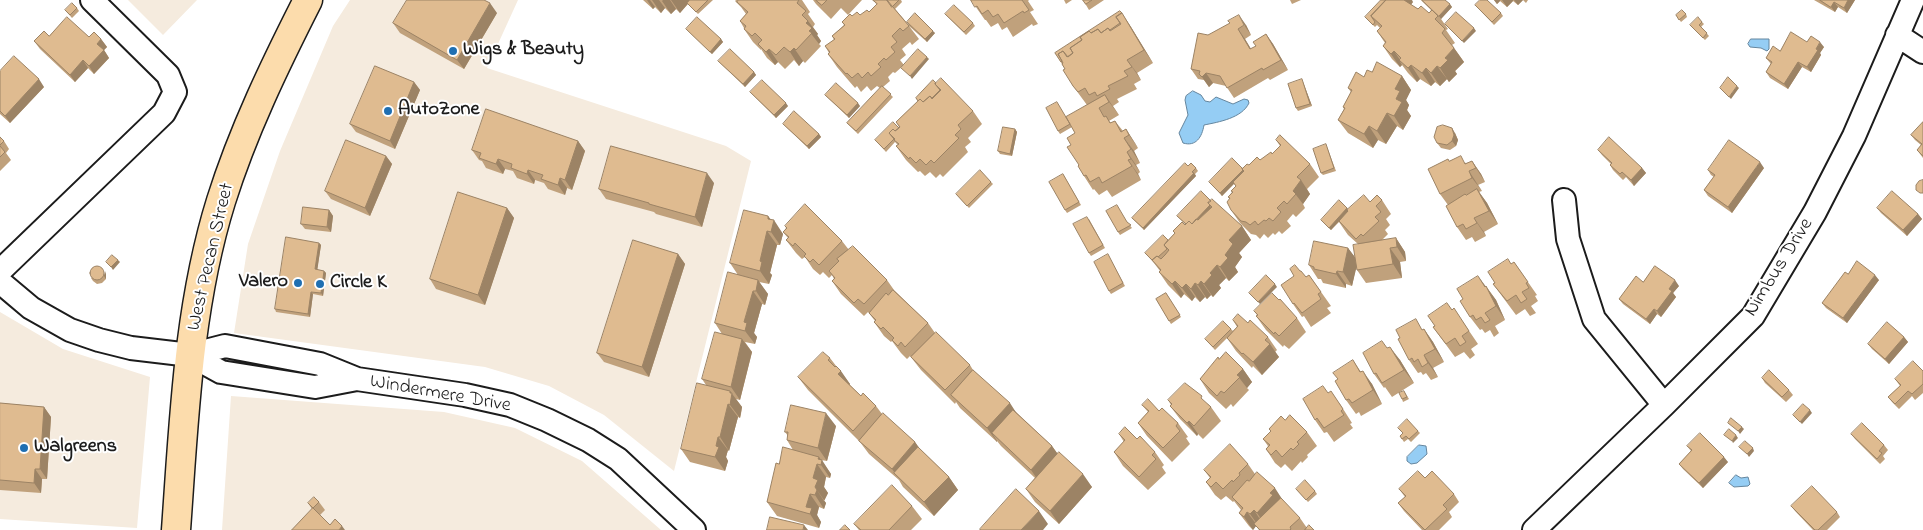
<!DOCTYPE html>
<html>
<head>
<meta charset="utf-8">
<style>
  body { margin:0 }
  canvas { display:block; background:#fff }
</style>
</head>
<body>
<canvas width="1923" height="530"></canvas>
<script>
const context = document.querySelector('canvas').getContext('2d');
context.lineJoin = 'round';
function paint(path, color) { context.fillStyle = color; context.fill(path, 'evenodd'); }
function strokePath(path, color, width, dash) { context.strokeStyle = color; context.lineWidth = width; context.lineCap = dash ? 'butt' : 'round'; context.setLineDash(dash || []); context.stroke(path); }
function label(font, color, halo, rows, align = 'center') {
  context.font = font + ' "Indie Flower",sans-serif'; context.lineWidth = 4; context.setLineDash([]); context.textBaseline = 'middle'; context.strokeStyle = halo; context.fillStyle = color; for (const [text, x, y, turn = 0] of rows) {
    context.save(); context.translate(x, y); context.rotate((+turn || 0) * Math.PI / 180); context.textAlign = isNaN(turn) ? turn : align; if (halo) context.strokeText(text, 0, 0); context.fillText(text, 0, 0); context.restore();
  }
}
const built = new Path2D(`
  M 128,0 L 197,0 L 163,35 Z
  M 350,0 L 518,0 L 487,68 L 726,146 L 751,161 L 674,471 L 604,415 L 549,386 L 485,367 L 234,333 L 248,244 L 280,151 L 333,26 Z
  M 0,312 L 63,349 L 150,377 L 137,528 L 0,519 Z
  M 231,396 L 444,412 L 515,428 L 582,461 L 661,530 L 222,530 Z`);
const water = new Path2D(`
  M 1751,39 L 1769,39 L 1769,49 L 1767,51 L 1761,48 L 1750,47 L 1748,44 Z
  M 1193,91 L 1201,95 L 1205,101 L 1210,102 L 1216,97 L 1233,104 L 1244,99 L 1248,100 L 1249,103 C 1242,118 1219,122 1204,125 C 1202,137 1196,147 1183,143 L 1179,133 L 1188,115 L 1185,100 L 1186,96 Z
  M 1419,445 L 1426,446 L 1427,454 L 1417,463 L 1411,464 L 1407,461 L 1407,457 Z
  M 1736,475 L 1741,478 L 1748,477 L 1750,484 L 1748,486 L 1734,487 L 1729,483 Z`);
const minor = new Path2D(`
  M 1897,35 L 1923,52
  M 1564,200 L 1568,239 L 1594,319 L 1664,405
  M 0,271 L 164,113 L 175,92 L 168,75 L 92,0
  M 0,282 L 31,308 L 70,330 L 99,340 L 131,348 L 190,355 L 221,372 L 315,387 L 357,379
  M 190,355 L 225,346 L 320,364 L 357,379 L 465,395 L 510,405 L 547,420 L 588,440 L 618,459 L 694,530
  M 1534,530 L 1664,405 L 1753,316 L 1815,212 L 1854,136 L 1913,0`);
const major = new Path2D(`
  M 176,530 C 184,420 188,307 221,201 C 243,131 275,65 308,0`);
const wall = new Path2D(`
  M 643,0 L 713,0 L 698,14 L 688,4 L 680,13 L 676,9 L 671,14 L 665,8 L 661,13 L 655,7 L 653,9 Z
  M 736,0 L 802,0 L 810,12 L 808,14 L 815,24 L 813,27 L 818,34 L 817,35 L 821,41 L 819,44 L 821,46 L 805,63 L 803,61 L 799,66 L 794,60 L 785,69 L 778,62 L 775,65 L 767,58 L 761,49 L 761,50 L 753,42 L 744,29 L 744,28 L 740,21 L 746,14 L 741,7 L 735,1 Z
  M 813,0 L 862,0 L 848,15 L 841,8 L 831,19 L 816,4 Z
  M 873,0 L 901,0 L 902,2 L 895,9 L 908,24 L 935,33 L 927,42 L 909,26 L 919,39 L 912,45 L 910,42 L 902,49 L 906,55 L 900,60 L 904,65 L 895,73 L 893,72 L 888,77 L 890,81 L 883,87 L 893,97 L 858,134 L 847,123 L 880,88 L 877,86 L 871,91 L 867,86 L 861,92 L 857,86 L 855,88 L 837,67 L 828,54 L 829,53 L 825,46 L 834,40 L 832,36 L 844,25 L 842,22 L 869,12 L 877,5 Z
  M 971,0 L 1029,0 L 1028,1 L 1034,10 L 1030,12 L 1038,24 L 1033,26 L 1032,24 L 1013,37 L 1007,27 L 1002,30 L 998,23 L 991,27 L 986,20 L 985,20 Z
  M 1064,0 L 1072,0 L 1066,4 Z
  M 1083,0 L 1104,0 L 1089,10 Z
  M 1290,0 L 1301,0 L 1292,4 Z
  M 1421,0 L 1445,0 L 1452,7 L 1441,19 L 1439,16 L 1448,29 L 1446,30 L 1455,43 L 1452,45 L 1464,62 L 1455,71 L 1457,74 L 1449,82 L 1447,79 L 1440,86 L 1435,82 L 1431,86 L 1420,79 L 1417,82 L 1408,73 L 1402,65 L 1400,67 L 1392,59 L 1383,46 L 1385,43 L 1377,31 L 1380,28 L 1377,25 L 1375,27 L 1365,17 L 1413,2 L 1411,5 L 1418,9 L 1429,13 L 1431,10 Z
  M 1494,0 L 1528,0 L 1526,3 L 1523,0 L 1518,5 L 1513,1 L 1507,7 L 1500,1 L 1497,4 Z
  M 1814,0 L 1855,0 L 1847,13 L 1838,7 L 1835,12 Z
  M 1475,5 L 1501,13 L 1503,16 L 1494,25 Z
  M 77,8 L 79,11 L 72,18 L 65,10 Z
  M 1120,11 L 1131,27 L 1153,63 L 1137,73 L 1141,80 L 1134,84 L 1137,89 L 1117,99 L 1119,102 L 1113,106 L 1119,115 L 1109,121 L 1111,123 L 1115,121 L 1123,131 L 1126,129 L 1138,148 L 1134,151 L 1140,163 L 1136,165 L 1140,172 L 1138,174 L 1141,180 L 1112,197 L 1107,190 L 1099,195 L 1094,189 L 1093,190 L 1084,176 L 1071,145 L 1075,133 L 1072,127 L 1060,134 L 1058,131 L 1066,117 L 1087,105 L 1073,86 L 1065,69 L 1055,53 Z
  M 497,13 L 464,69 L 400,33 L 393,23 Z
  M 945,14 L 973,23 L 975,26 L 966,35 Z
  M 1686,14 L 1687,17 L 1681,22 L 1676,15 Z
  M 1702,22 L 1704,24 L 1701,27 L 1709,36 L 1705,40 L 1690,25 Z
  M 1246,25 L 1251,35 L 1245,39 L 1251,49 L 1256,46 L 1266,34 L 1273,44 L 1288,70 L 1270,80 L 1268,78 L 1234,98 L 1226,86 L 1213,83 L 1209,87 L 1204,80 L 1198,79 L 1191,69 L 1208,35 Z
  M 686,29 L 721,39 L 723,42 L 712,54 Z
  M 49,36 L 89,37 L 101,39 L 107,47 L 104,50 L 109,58 L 94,74 L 88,68 L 75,82 L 40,49 L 34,41 Z
  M 1807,42 L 1824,47 L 1820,53 L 1821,55 L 1811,72 L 1802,67 L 1788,89 L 1770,78 L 1766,72 L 1771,64 L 1766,58 L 1780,51 Z
  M 718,61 L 754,72 L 756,75 L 745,87 Z
  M 0,71 L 44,87 L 10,123 L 0,114 Z
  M 1372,72 L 1402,76 L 1411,90 L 1406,100 L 1409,105 L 1407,110 L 1411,116 L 1403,130 L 1397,126 L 1386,144 L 1378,140 L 1373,148 L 1348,133 L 1338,120 L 1344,109 L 1343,107 L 1351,92 L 1348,88 L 1364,77 Z
  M 933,80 L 973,111 L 982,124 L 968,138 L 971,142 L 965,147 L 968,152 L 943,177 L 940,174 L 936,178 L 930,172 L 925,176 L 920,171 L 918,172 L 906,160 L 896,146 L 898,145 L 895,142 L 886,152 L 875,140 L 899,127 L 896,122 L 918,101 L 916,98 Z
  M 414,82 L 420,90 L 395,149 L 356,132 L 350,124 Z
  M 1303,82 L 1312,106 L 1298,111 L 1296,108 Z
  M 750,92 L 788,106 L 776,118 Z
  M 825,95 L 860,106 L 849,118 Z
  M 1923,122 L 1923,158 L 1917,150 L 1921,145 L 1915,140 L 1911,135 Z
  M 783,124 L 819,134 L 821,137 L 809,149 Z
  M 1015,129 L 1017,132 L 1012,156 L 1000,154 L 998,151 Z
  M 1455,133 L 1458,140 L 1456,146 L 1450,150 L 1441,148 L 1437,143 Z
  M 0,137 L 4,141 L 9,149 L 6,153 L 11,160 L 0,171 Z
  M 1276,140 L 1310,164 L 1319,177 L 1307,189 L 1310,194 L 1303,204 L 1305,208 L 1296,217 L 1293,214 L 1287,221 L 1291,226 L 1282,234 L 1279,231 L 1275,235 L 1273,233 L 1268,238 L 1264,234 L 1260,239 L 1256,235 L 1251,234 L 1240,223 L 1231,210 L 1230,199 L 1228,197 L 1232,192 L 1236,186 L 1234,184 L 1222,196 L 1209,182 L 1249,165 L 1272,154 L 1280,146 Z
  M 578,141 L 585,151 L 572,190 L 567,188 L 565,195 L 548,189 L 544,183 L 535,180 L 534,184 L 517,178 L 513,171 L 505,169 L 503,174 L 486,168 L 482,161 L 479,160 L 472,150 Z
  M 1327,147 L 1336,171 L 1323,175 L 1321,173 Z
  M 1598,150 L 1642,168 L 1646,173 L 1634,186 L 1626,177 L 1623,180 L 1613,170 L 1610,165 L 1611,164 L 1602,155 Z
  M 386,156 L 392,164 L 370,216 L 331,199 L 325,191 Z
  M 1450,161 L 1467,163 L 1472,161 L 1481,174 L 1485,182 L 1478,185 L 1482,191 L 1479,192 L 1487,203 L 1498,224 L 1484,232 L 1486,236 L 1475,242 L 1472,237 L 1466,240 L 1457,227 L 1448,205 L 1440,194 Z
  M 1188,166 L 1196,168 L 1198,171 L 1195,174 L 1196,176 L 1144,230 L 1132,218 Z
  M 1764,168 L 1732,213 L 1708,196 L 1704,190 L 1714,177 L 1711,175 L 1708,170 Z
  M 1063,174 L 1081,205 L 1067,213 L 1065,210 Z
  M 991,182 L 993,184 L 969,208 L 956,194 Z
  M 714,183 L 702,227 L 656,214 L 654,212 L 606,199 L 599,189 Z
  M 1382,200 L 1391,214 L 1386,219 L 1390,225 L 1385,230 L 1388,234 L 1382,240 L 1396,238 L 1405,252 L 1406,261 L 1400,262 L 1402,278 L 1366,283 L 1357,270 L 1356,267 L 1352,286 L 1346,284 L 1346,288 L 1323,283 L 1321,279 L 1318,279 L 1309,265 L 1348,248 L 1355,258 L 1358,244 L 1348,235 L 1339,222 L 1331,230 L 1321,220 L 1347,208 L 1348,209 L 1370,202 Z
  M 1211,201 L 1242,226 L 1251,240 L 1239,253 L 1242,257 L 1235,267 L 1238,272 L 1229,281 L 1226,278 L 1219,285 L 1221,288 L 1213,297 L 1211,295 L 1207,299 L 1205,297 L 1200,302 L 1195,297 L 1192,301 L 1184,294 L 1181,298 L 1168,285 L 1159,272 L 1160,271 L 1154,263 L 1145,253 L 1168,240 L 1175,233 L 1173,231 L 1186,225 L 1177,216 Z
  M 507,208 L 514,218 L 485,305 L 436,289 L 430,279 Z
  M 1877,208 L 1918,214 L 1922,219 L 1907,236 L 1881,213 Z
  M 329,210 L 333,216 L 331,232 L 305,229 L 301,224 Z
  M 768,216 L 783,234 L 780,245 L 777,245 L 770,273 L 772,275 L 769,284 L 759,282 L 768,294 L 765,305 L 762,304 L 754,333 L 757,337 L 755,344 L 745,342 L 752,352 L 740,400 L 736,399 L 742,407 L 741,414 L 740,418 L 738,417 L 729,451 L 728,450 L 726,457 L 728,461 L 725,471 L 690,462 L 681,449 L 706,385 L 702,379 L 722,334 L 715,323 L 738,275 L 730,263 Z
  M 1089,219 L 1105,248 L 1091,256 L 1089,253 Z
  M 1127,222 L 1132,228 L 1120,235 L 1118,232 Z
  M 785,226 L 842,241 L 849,250 L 887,280 L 894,290 L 928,323 L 935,333 L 970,365 L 973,370 L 1016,412 L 1052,446 L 1057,453 L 1092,487 L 1059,524 L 1035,502 L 1026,489 L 1035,478 L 1001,446 L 997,441 L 997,442 L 960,408 L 956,402 L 955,404 L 921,370 L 910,356 L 907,359 L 901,353 L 892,341 L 891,342 L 884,336 L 874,322 L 875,321 L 868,312 L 864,316 L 841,294 L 832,281 L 834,279 L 832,275 L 829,278 L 823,272 L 820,275 L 813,269 L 805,257 L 802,259 L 796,253 L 786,240 L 788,238 L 783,232 L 786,228 Z
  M 319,243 L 321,245 L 317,270 L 324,271 L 326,273 L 323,296 L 313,294 L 310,317 L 276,312 L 275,309 Z
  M 678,254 L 685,264 L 649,377 L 604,362 L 597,353 Z
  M 1109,257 L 1125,286 L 1111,294 L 1109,291 Z
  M 1514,262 L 1537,295 L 1535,296 L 1538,301 L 1531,306 L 1536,313 L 1530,316 L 1525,309 L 1516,315 L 1493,284 Z
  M 1300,271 L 1306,277 L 1309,275 L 1331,306 L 1327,308 L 1331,313 L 1311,327 L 1304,316 L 1302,317 L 1293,304 Z
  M 106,274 L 106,279 L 102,283 L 97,284 L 93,281 L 91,278 Z
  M 1848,274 L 1879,280 L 1847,323 L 1826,308 L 1822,303 Z
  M 1643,282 L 1679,286 L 1673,293 L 1676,297 L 1661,317 L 1657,314 L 1650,324 L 1623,304 L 1619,299 Z
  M 1486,286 L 1496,300 L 1505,320 L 1495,326 L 1499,333 L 1494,337 L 1490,330 L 1485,333 L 1482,329 L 1480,330 L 1470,317 Z
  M 1166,293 L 1181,317 L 1171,324 L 1156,299 Z
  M 1452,309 L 1463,322 L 1478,344 L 1471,349 L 1475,355 L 1470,359 L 1464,352 L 1455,357 L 1433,327 Z
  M 1254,311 L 1297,318 L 1306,332 L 1289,349 L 1284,345 L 1283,347 L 1266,330 L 1256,316 L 1257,315 Z
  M 1233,320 L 1248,323 L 1268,337 L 1277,350 L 1275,352 L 1279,357 L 1262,375 L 1253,366 L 1252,368 L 1236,351 L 1227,338 L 1228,337 L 1215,350 L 1205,339 L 1231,329 L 1233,331 L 1237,327 Z
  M 1423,329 L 1424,329 L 1433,342 L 1444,362 L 1433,368 L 1438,377 L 1431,380 L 1426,373 L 1423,375 L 1421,372 L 1418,373 L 1409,360 Z
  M 1904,337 L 1908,342 L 1889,364 L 1872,349 L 1868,344 Z
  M 1388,348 L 1400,360 L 1414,383 L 1392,397 L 1385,387 L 1384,388 L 1374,374 Z
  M 830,358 L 850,384 L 850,385 L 861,396 L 876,406 L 882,414 L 915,442 L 919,448 L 949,477 L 958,490 L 934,516 L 903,487 L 899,480 L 869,454 L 860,442 L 808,390 L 798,377 Z
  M 1219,359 L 1243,369 L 1252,382 L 1247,388 L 1249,390 L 1233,407 L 1231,404 L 1226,409 L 1209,393 L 1200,379 Z
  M 1353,360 L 1361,372 L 1372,384 L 1382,404 L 1361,416 L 1359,412 L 1356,414 L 1346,400 L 1338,379 Z
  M 1923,371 L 1923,393 L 1915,400 L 1912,396 L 1899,409 L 1892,402 L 1888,397 L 1900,386 L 1895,379 Z
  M 1762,378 L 1789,390 L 1793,395 L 1786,402 L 1765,383 Z
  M 1404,391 L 1409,399 L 1403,402 L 1402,399 Z
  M 1328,393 L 1340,404 L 1352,423 L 1350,424 L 1353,428 L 1334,442 L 1327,432 L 1324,433 L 1315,420 Z
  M 1168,400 L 1208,404 L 1211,407 L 1221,421 L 1203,439 L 1198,434 L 1197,436 L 1180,419 L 1170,406 L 1171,405 Z
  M 0,403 L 44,407 L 51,417 L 47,479 L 42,479 L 41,493 L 0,490 Z
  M 1142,405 L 1159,411 L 1178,423 L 1188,437 L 1186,438 L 1190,444 L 1172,462 L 1147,436 L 1138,423 L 1148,412 Z
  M 1285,420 L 1307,432 L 1317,446 L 1307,455 L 1308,457 L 1302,463 L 1301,461 L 1292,471 L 1285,464 L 1281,468 L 1275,463 L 1266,449 L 1268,446 L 1263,439 L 1271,432 L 1269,429 Z
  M 836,426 L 827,461 L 821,460 L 831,474 L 830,478 L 826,477 L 824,487 L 828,493 L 824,501 L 826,503 L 824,509 L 819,507 L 817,515 L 821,522 L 819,528 L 777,516 L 767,502 L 779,464 L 793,450 L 787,440 L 788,436 L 785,432 Z
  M 1418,431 L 1420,433 L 1411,442 L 1408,439 L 1404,442 L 1400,436 Z
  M 1119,434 L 1137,439 L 1155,452 L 1164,465 L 1162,467 L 1166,473 L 1148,490 L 1123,466 L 1114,452 L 1124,442 Z
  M 1851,434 L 1884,445 L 1888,450 L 1883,456 L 1885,459 L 1880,464 L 1855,439 Z
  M 1687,446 L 1728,462 L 1703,488 L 1683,469 L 1679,464 L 1691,451 Z
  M 1248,464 L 1255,474 L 1300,518 L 1307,528 L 1314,530 L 1259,530 L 1256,526 L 1253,530 L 1249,526 L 1239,513 L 1241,510 L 1234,501 L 1233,502 L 1226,496 L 1221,500 L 1215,495 L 1206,482 L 1210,478 L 1204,470 Z
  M 1425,478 L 1454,494 L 1459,502 L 1449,512 L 1452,517 L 1439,530 L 1422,530 L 1404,511 L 1398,503 L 1405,497 L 1399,489 Z
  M 1296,489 L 1315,491 L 1317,494 L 1308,502 Z
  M 319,502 L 325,510 L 320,515 L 330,525 L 292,530 L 312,509 L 308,503 Z
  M 912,506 L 922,519 L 911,530 L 859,530 L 854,524 Z
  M 1791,506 L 1837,512 L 1840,517 L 1827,530 L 1813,530 L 1795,511 Z`);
const shadedWall = new Path2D(`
  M 647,0 L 650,0 L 655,7 L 653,9 Z
  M 652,0 L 659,0 L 665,8 L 661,13 Z
  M 663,0 L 670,0 L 676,9 L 671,14 L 662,1 Z
  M 671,0 L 691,0 L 680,13 Z
  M 1402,0 L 1412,0 L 1413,2 L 1408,8 Z
  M 1494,0 L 1500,0 L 1500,1 L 1497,4 Z
  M 1502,0 L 1513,0 L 1513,1 L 1507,7 Z
  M 1514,0 L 1523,0 L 1518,5 Z
  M 1848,0 L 1855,0 L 1847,13 L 1844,8 Z
  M 1834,2 L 1838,7 L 1835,12 L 1831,7 Z
  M 490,3 L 497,13 L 464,69 L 457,60 Z
  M 1450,4 L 1452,7 L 1441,19 L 1439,16 Z
  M 1122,13 L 1131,27 L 1153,63 L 1144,50 Z
  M 1239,15 L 1246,25 L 1251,35 L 1244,25 Z
  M 808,21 L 818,34 L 817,35 L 821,41 L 819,44 L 809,31 L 806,23 Z
  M 1474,28 L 1476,31 L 1464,43 L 1462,41 Z
  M 1238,29 L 1245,39 L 1257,59 L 1250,49 Z
  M 933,31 L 935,33 L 927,42 L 925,39 Z
  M 1266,34 L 1273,44 L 1288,70 L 1281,60 Z
  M 101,39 L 107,47 L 104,50 L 109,58 L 94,74 L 89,66 L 97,44 Z
  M 721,39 L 723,42 L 712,54 L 710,52 Z
  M 1820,42 L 1824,47 L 1820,53 L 1821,55 L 1811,72 L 1807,67 Z
  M 794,48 L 803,61 L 799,66 L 790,52 Z
  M 1454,48 L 1464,62 L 1455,71 L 1457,74 L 1449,82 L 1440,68 L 1445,58 Z
  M 769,49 L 778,62 L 775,65 L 766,52 Z
  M 1394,51 L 1402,63 L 1399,60 L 1402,65 L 1400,67 L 1391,54 Z
  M 927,57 L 929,59 L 912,79 L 910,76 Z
  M 83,60 L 88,68 L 75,82 L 70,75 Z
  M 1127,60 L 1137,73 L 1141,80 L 1132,67 Z
  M 1798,62 L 1802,67 L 1788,89 L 1784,84 Z
  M 1411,65 L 1420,79 L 1417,82 L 1408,68 Z
  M 1437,66 L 1447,79 L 1440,86 L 1431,73 Z
  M 1426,68 L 1435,82 L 1431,86 L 1422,73 Z
  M 754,72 L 756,75 L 745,87 L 743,84 Z
  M 1206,73 L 1213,83 L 1209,87 L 1202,77 Z
  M 1402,76 L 1411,90 L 1406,100 L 1409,105 L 1407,110 L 1411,116 L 1403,130 L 1394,116 L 1396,99 L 1395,89 Z
  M 39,79 L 44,87 L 10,123 L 5,116 Z
  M 1302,79 L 1303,82 L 1312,106 L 1310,104 Z
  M 414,82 L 420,90 L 395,149 L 390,141 Z
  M 1737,86 L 1739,88 L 1731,99 L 1729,97 Z
  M 1105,95 L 1114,108 L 1119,115 L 1109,102 Z
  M 786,103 L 788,106 L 776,118 L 774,115 Z
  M 858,103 L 860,106 L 849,118 L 847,115 Z
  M 1387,113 L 1397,126 L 1386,144 L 1377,131 Z
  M 1369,126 L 1378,140 L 1373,148 L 1364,134 Z
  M 1452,128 L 1455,133 L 1458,140 L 1456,146 L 1452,141 Z
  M 1015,129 L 1017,132 L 1012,156 L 1010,154 Z
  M 1126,129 L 1135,143 L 1138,148 L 1129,135 Z
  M 819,134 L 821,137 L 809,149 L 807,146 Z
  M 1124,138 L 1134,151 L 1140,163 L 1131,149 Z
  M 578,141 L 585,151 L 572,190 L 565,180 Z
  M 1127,152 L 1136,165 L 1140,172 L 1131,159 Z
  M 386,156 L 392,164 L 370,216 L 365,208 Z
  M 498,159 L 505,169 L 503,174 L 496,164 Z
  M 1128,160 L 1138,174 L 1141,180 L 1132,166 Z
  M 1472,161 L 1481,174 L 1485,182 L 1476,168 Z
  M 1760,162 L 1764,168 L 1732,213 L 1728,207 Z
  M 1642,168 L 1646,173 L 1634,186 L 1631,180 Z
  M 528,170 L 535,180 L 534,184 L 527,174 Z
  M 1242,170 L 1244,173 L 1222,196 L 1220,193 Z
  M 1469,171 L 1478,185 L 1482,191 L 1472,178 Z
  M 707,173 L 714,183 L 702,227 L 695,217 Z
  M 1194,173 L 1196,176 L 1144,230 L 1143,228 Z
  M 560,178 L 567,188 L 565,195 L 558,185 Z
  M 1301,180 L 1310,194 L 1303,204 L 1293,191 Z
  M 1477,189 L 1487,203 L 1498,224 L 1489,211 Z
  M 1210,205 L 1211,208 L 1189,227 Z
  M 507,208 L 514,218 L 485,305 L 478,295 Z
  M 1347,208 L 1349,210 L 1331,230 L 1329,228 Z
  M 329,210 L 333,216 L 331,232 L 327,227 Z
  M 1918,214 L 1922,219 L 1907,236 L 1903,230 Z
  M 768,216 L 773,223 L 774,220 L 783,234 L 780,245 L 771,232 L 768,219 Z
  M 1474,218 L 1484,232 L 1486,236 L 1477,223 Z
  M 1242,226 L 1251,240 L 1239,253 L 1242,257 L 1235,267 L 1238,272 L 1229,281 L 1220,267 L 1225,255 L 1229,240 Z
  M 767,231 L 777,245 L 770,273 L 772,275 L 769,284 L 760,271 L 760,261 Z
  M 1396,238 L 1405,252 L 1406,261 L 1397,247 Z
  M 319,243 L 321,245 L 317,272 L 315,269 Z
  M 1348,248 L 1358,261 L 1352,286 L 1343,272 Z
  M 1390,248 L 1400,262 L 1402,278 L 1393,264 Z
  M 678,254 L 685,264 L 649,377 L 642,367 Z
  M 118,260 L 120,262 L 113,270 L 111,267 Z
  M 1217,265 L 1226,278 L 1219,285 L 1221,288 L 1213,297 L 1204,284 L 1210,273 Z
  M 105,271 L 106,274 L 106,279 L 104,276 Z
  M 324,271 L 326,273 L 323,296 L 321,293 Z
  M 1337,271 L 1346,284 L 1346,288 L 1336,274 Z
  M 1875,275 L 1879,280 L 1847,323 L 1843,318 Z
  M 1478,276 L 1496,300 L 1505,320 L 1496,306 Z
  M 758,280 L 768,294 L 765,305 L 756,291 Z
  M 1675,280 L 1679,286 L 1673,293 L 1676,297 L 1661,317 L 1657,311 L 1669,289 Z
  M 1175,281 L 1184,294 L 1181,298 L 1172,284 Z
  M 1201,281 L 1211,295 L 1207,299 L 1198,285 Z
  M 1195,283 L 1205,297 L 1200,302 L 1191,289 Z
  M 1186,284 L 1195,297 L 1192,301 L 1182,288 Z
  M 1275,284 L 1277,287 L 1260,304 L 1258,302 Z
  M 753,291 L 762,304 L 754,333 L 757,337 L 755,344 L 745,331 L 744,322 Z
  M 311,292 L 313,294 L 310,317 L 308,314 Z
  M 1654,309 L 1657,314 L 1650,324 L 1646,319 Z
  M 1424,329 L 1433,342 L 1444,362 L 1435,349 Z
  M 1904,337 L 1908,342 L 1889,364 L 1885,359 Z
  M 742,339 L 752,352 L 740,400 L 731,387 Z
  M 1270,344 L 1279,357 L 1262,375 L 1253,362 Z
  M 1390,347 L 1400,360 L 1414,383 L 1404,370 Z
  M 1424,355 L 1433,368 L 1438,377 L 1428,363 Z
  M 1243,369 L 1252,382 L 1247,388 L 1237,375 Z
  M 841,371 L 850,384 L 848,387 L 838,374 Z
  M 1363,371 L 1372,384 L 1382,404 L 1373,390 Z
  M 730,391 L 742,407 L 740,418 L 730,405 Z
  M 1010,403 L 1019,417 L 992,433 L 997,441 L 997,442 L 987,428 Z
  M 728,404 L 738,417 L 729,451 L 720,437 Z
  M 44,407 L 51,417 L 47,479 L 40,469 Z
  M 1810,410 L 1812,413 L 1802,424 L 1800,422 Z
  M 826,413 L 836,426 L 827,461 L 818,448 Z
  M 1189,421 L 1198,434 L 1197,436 L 1187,423 Z
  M 1742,427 L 1744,429 L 1740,434 L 1738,431 Z
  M 1736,435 L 1738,438 L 1733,443 L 1732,441 Z
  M 718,437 L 728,450 L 726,457 L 728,461 L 725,471 L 715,457 L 716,446 Z
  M 915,442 L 924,455 L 897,476 L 892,469 Z
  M 1052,446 L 1062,460 L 1040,483 L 1031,470 Z
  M 1753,448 L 1754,451 L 1749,457 L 1747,454 Z
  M 819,457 L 822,461 L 822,460 L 831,474 L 830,478 L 821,465 L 818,459 Z
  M 1724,457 L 1728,462 L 1703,488 L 1699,483 Z
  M 817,464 L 826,477 L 824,487 L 828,493 L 824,501 L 815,487 L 813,478 Z
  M 35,469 L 42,479 L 41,493 L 34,483 Z
  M 1083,474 L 1092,487 L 1059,524 L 1050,511 Z
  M 949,477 L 958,490 L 934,516 L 924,502 Z
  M 1275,488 L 1284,502 L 1266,526 L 1257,513 L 1270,493 Z
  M 817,490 L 826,503 L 824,509 L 815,495 Z
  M 810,494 L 819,507 L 817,515 L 821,522 L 819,528 L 810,514 L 806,507 Z
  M 1254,510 L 1263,524 L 1260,528 L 1250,514 Z
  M 1039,511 L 1048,524 L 1043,530 L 1021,530 Z
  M 1247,512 L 1257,525 L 1254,524 L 1256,526 L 1253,530 L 1244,517 Z
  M 804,525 L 808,530 L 803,530 Z
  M 342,526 L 345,530 L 339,530 Z`);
const building = new Path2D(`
  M 407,0 L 484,0 L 490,3 L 457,60 L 393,23 Z
  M 690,0 L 708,0 L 696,12 L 687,3 Z
  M 739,0 L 799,0 L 797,3 L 806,11 L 802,15 L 808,21 L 806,23 L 812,28 L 809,31 L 812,33 L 796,50 L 794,48 L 790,52 L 784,47 L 776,55 L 769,49 L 766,52 L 758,44 L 762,40 L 755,33 L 752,36 L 744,29 L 746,26 L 740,21 L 748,12 L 737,2 Z
  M 816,0 L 827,0 L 822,5 Z
  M 873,0 L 887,0 L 909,26 L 903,31 L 900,28 L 892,36 L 897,42 L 891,47 L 895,52 L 886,60 L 884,58 L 878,64 L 881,67 L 871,76 L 868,72 L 862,78 L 858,73 L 852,78 L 847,73 L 846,74 L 828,54 L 830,52 L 825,46 L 835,39 L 832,36 L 845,25 L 842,22 L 850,14 L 852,16 L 857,12 L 860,15 L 867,10 L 869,12 L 877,4 Z
  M 887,0 L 899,0 L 892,7 Z
  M 971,0 L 1022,0 L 1029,10 L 1024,13 L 1023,11 L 1004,23 L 998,14 L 993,17 L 988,10 L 982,14 L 977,6 L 975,7 Z
  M 1083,0 L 1092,0 L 1086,4 Z
  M 1381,0 L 1386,0 L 1371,16 L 1375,22 L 1373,25 L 1365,17 Z
  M 1386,0 L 1404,0 L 1418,9 L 1421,6 L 1429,13 L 1432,10 L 1438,16 L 1435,19 L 1445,29 L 1442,33 L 1454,48 L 1445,58 L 1448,60 L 1440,68 L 1437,66 L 1431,73 L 1426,68 L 1422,73 L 1411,65 L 1408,68 L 1399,60 L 1401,58 L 1394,51 L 1391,54 L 1383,46 L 1386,42 L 1377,31 L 1382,26 L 1371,16 Z
  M 1422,0 L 1445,0 L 1450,4 L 1439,16 Z
  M 1480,0 L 1487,0 L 1501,13 L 1492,22 L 1475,5 Z
  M 1820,0 L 1848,0 L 1844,8 L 1834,2 L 1831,7 Z
  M 72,3 L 77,8 L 70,15 L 65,10 Z
  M 954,5 L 973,23 L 964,32 L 945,14 Z
  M 1682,10 L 1686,14 L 1679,20 L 1676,15 Z
  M 1120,11 L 1122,13 L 1116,17 L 1120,23 L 1110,30 L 1108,28 L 1101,33 L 1098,29 L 1091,33 L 1089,31 L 1080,37 L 1082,40 L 1070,48 L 1073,53 L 1068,57 L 1063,51 L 1058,54 L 1062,61 L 1061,62 L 1055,53 Z
  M 1456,12 L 1474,28 L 1462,41 L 1445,24 Z
  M 915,13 L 933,31 L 925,39 L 907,22 Z
  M 1122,13 L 1144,50 L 1127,60 L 1132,67 L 1124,71 L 1128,76 L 1108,86 L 1110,89 L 1097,96 L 1095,92 L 1089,95 L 1085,88 L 1078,92 L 1073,86 L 1063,70 L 1065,69 L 1062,64 L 1063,63 L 1058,54 L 1063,51 L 1067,57 L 1073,53 L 1070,48 L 1082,40 L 1080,37 L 1089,31 L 1091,33 L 1098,29 L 1101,33 L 1108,28 L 1110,31 L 1121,24 L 1116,17 Z
  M 1239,15 L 1244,25 L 1238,29 L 1250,49 L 1256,46 L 1253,42 L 1266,34 L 1281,60 L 1263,70 L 1262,68 L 1227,88 L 1220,76 L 1206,73 L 1202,77 L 1199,74 L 1200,71 L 1191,69 L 1198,33 L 1208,35 L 1230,23 L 1228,21 Z
  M 67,17 L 89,37 L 94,32 L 101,39 L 97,44 L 104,50 L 89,66 L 83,60 L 70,75 L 34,41 L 44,31 L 49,36 Z
  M 697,17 L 721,39 L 710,52 L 686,29 Z
  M 1698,17 L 1702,22 L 1699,25 L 1707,33 L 1703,38 L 1690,25 Z
  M 1791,32 L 1807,42 L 1811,36 L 1820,42 L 1816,49 L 1818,50 L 1807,67 L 1798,62 L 1784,84 L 1766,72 L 1772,62 L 1766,58 L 1773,46 L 1780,51 Z
  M 730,49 L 754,72 L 743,84 L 718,61 Z
  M 918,49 L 927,57 L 910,76 L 901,68 Z
  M 14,56 L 39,79 L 5,116 L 0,111 L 0,71 Z
  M 1377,62 L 1402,76 L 1395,89 L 1400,91 L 1396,99 L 1402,102 L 1394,116 L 1387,113 L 1377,131 L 1369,126 L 1364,134 L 1338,120 L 1345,108 L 1343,107 L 1352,90 L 1348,88 L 1356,72 L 1364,77 L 1367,70 L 1372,72 Z
  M 375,66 L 414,82 L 390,141 L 350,124 Z
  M 1728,77 L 1737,86 L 1729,97 L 1720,88 Z
  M 941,78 L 973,111 L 958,125 L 961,129 L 955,135 L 959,138 L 934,163 L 931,160 L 926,165 L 920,159 L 916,163 L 910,157 L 909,159 L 896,146 L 899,144 L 894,140 L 895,139 L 889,133 L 893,129 L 895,131 L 900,127 L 896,122 L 920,99 L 923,102 L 930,96 L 932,99 L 941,90 L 935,84 Z
  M 1302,79 L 1310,104 L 1296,108 L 1288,84 Z
  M 762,80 L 786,103 L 774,115 L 750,92 Z
  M 933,80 L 936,83 L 935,84 L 940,90 L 932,98 L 930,96 L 923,102 L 920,99 L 918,101 L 916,98 Z
  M 836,83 L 858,103 L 847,115 L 825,95 Z
  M 882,86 L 891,94 L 856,131 L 847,123 Z
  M 1105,95 L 1109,102 L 1099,108 L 1104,117 L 1106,116 L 1110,123 L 1115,121 L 1121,132 L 1126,129 L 1129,135 L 1124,138 L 1131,149 L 1127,152 L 1131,159 L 1128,160 L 1132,166 L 1102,183 L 1099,177 L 1090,182 L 1086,175 L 1084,176 L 1078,166 L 1079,165 L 1067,147 L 1071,145 L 1067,138 L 1075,133 L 1066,117 Z
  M 1057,102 L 1070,124 L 1058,131 L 1046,108 Z
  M 486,109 L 578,141 L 565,180 L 560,178 L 558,185 L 541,179 L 543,175 L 528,170 L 527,174 L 511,168 L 512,164 L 498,159 L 496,164 L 479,158 L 481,153 L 472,150 Z
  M 794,111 L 819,134 L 807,146 L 783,124 Z
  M 893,122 L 899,128 L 895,131 L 893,129 L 889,133 L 894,139 L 884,149 L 875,140 Z
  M 1923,122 L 1923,156 L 1917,150 L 1922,144 L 1911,135 Z
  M 1443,125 L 1452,128 L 1454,135 L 1452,141 L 1447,145 L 1437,143 L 1434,137 L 1437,127 Z
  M 1003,127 L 1015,129 L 1010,154 L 998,151 Z
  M 1280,135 L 1310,164 L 1297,177 L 1301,180 L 1293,191 L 1296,194 L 1287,204 L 1284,201 L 1277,208 L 1281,212 L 1273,221 L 1269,218 L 1266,221 L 1264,220 L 1258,225 L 1255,221 L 1250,225 L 1246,222 L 1241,221 L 1231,210 L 1227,202 L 1230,198 L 1228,197 L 1233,192 L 1231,191 L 1236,186 L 1233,182 L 1244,171 L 1242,169 L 1247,164 L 1249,165 L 1257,157 L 1260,160 L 1271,152 L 1272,154 L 1281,145 L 1276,140 Z
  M 0,137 L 4,141 L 0,145 Z
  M 1609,137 L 1642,168 L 1631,180 L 1622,172 L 1620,174 L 1610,165 L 1612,163 L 1598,150 Z
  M 346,140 L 386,156 L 365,208 L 325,191 Z
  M 1729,140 L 1760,162 L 1728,207 L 1704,190 L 1715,175 L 1708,170 Z
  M 1326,144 L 1334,168 L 1321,173 L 1313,149 Z
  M 0,146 L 5,152 L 0,157 Z
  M 611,146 L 707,173 L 695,217 L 649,204 L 649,203 L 599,189 Z
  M 1461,156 L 1465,164 L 1472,161 L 1476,168 L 1469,171 L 1472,178 L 1440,194 L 1428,169 L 1448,159 L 1449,161 Z
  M 1232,158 L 1242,168 L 1242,169 L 1243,170 L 1220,193 L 1209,182 Z
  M 1185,163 L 1188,166 L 1191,163 L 1196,168 L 1192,172 L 1194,173 L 1143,228 L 1132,218 Z
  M 980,170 L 991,182 L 967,206 L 956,194 Z
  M 1063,174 L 1079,202 L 1065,210 L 1049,182 Z
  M 1923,180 L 1923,193 L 1920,193 L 1916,190 L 1916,185 L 1919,181 Z
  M 1477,189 L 1489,211 L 1474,218 L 1477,223 L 1466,229 L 1463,224 L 1457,227 L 1446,206 L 1465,194 L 1466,195 Z
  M 1201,191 L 1211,201 L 1208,203 L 1210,205 L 1192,224 L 1189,221 L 1186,224 L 1177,216 Z
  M 1892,191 L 1918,214 L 1903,230 L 1877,208 Z
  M 458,192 L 507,208 L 478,295 L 430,279 Z
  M 1364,195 L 1370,202 L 1377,195 L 1382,200 L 1376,206 L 1381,212 L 1375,217 L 1379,221 L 1363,236 L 1361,234 L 1356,239 L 1339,221 L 1348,211 L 1347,210 Z
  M 1212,199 L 1242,226 L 1229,240 L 1233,244 L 1225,255 L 1228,258 L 1220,267 L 1217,265 L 1210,273 L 1212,275 L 1204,284 L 1201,281 L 1198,285 L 1195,283 L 1191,289 L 1186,284 L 1182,288 L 1175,281 L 1172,284 L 1159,272 L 1161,270 L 1152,260 L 1157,256 L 1161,259 L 1165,255 L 1169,250 L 1164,245 L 1175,233 L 1173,231 L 1182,222 L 1185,225 L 1189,221 L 1192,224 L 1196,219 L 1198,220 L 1212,207 L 1208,203 Z
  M 1339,200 L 1347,208 L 1329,228 L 1321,220 Z
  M 805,204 L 842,241 L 819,265 L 813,259 L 810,262 L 804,256 L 806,254 L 795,243 L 793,246 L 786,240 L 789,237 L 783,232 L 787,228 L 785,226 Z
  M 1117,205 L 1127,222 L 1131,225 L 1118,232 L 1106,211 Z
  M 303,207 L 329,210 L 327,227 L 301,224 Z
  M 744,210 L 768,216 L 768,219 L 774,220 L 771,232 L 767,231 L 760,261 L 762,262 L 760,271 L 730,263 Z
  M 1087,217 L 1103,245 L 1089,253 L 1073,224 Z
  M 1163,235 L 1168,240 L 1164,245 L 1167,249 L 1158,257 L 1157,256 L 1152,260 L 1145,253 Z
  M 286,237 L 319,243 L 315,269 L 324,271 L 321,293 L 311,292 L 308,314 L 275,309 Z
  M 1396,238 L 1397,247 L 1390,248 L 1393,264 L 1357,270 L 1353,245 Z
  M 633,240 L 678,254 L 642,367 L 597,353 Z
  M 1314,241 L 1348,248 L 1343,272 L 1337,271 L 1336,274 L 1314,269 L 1314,267 L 1309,265 Z
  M 853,246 L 887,280 L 864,304 L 858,299 L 854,303 L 832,281 L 835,278 L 829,271 L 839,261 L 837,259 Z
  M 1108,254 L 1123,283 L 1109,291 L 1094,262 Z
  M 112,255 L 118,260 L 111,267 L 106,262 Z
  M 1508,259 L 1511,264 L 1514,262 L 1528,282 L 1526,283 L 1529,288 L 1522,292 L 1527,299 L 1521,303 L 1516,295 L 1507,301 L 1493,284 L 1495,283 L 1488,272 Z
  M 1857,261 L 1875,275 L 1843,318 L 1822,303 L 1845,272 L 1848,274 Z
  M 1295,265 L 1300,271 L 1301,271 L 1306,277 L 1309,275 L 1321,292 L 1318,294 L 1321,299 L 1302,313 L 1294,303 L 1293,304 L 1281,285 L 1294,276 L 1290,269 Z
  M90 273a7 7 0 1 1 14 0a7 7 0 1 1-14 0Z
  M 1655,266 L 1675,280 L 1669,289 L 1672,291 L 1657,311 L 1654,309 L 1646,319 L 1619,299 L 1636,276 L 1643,282 Z
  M 728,272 L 758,280 L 756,291 L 753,291 L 744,322 L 747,323 L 745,331 L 715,323 Z
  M 1266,275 L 1275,284 L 1258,302 L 1249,293 Z
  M 1478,276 L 1485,287 L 1486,286 L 1496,306 L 1485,313 L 1490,320 L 1485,323 L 1481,317 L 1476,320 L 1473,315 L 1470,317 L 1460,301 L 1463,299 L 1457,289 Z
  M 893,290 L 928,323 L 905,347 L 901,342 L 898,346 L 892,340 L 894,338 L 883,327 L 881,329 L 874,322 L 876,320 L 869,313 L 886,293 L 888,295 Z
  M 1166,293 L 1180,315 L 1169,321 L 1156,299 Z
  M 1272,293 L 1279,300 L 1280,299 L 1297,318 L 1279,336 L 1275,332 L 1274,334 L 1256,316 L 1258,315 L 1254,311 Z
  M 1447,303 L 1452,310 L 1454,308 L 1469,331 L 1462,336 L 1466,342 L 1460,346 L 1455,338 L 1446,344 L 1433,327 L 1435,326 L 1428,316 Z
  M 1238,314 L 1248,323 L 1250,320 L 1268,337 L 1265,340 L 1270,344 L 1253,362 L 1243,353 L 1242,354 L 1227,338 L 1238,326 L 1233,320 Z
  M 1416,319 L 1422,330 L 1424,329 L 1435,349 L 1424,355 L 1428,363 L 1422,367 L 1418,359 L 1414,362 L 1412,358 L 1409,360 L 1398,339 L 1400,338 L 1396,330 Z
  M 1223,321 L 1231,329 L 1213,347 L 1205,339 Z
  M 1887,322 L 1904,337 L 1885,359 L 1868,344 Z
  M 715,332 L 742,339 L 731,387 L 702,379 Z
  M 936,332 L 970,365 L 945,390 L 911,357 Z
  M 1382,341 L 1387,348 L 1390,347 L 1404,370 L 1382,383 L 1376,373 L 1374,374 L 1363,353 Z
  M 823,352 L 830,358 L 828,360 L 835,367 L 836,366 L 841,371 L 838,374 L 861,396 L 863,393 L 876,406 L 853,431 L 798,377 Z
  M 1226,352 L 1243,369 L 1237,375 L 1240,377 L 1224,393 L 1221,391 L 1217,396 L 1200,379 L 1218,357 L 1219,359 Z
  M 1353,360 L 1360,372 L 1363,371 L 1373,390 L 1352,403 L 1349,399 L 1346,400 L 1335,381 L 1338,379 L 1333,373 Z
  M 1913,361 L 1923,371 L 1923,384 L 1912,394 L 1908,391 L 1895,404 L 1888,397 L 1901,385 L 1895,379 Z
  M 973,370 L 1010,403 L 987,428 L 951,395 Z
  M 1769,370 L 1789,390 L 1782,397 L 1762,378 Z
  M 697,383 L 730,391 L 730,393 L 732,393 L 730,405 L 728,404 L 720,437 L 718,437 L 716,446 L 719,447 L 715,457 L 681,449 Z
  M 1185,383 L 1202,396 L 1201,398 L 1211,407 L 1194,426 L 1189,421 L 1187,423 L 1170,406 L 1172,404 L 1168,400 Z
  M 1323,386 L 1328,393 L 1331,391 L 1343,409 L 1341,411 L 1344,415 L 1324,428 L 1317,418 L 1315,420 L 1303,399 Z
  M 1404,391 L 1407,397 L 1402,399 L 1399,393 Z
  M 1148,399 L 1159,411 L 1162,408 L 1178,423 L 1176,426 L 1180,431 L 1163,448 L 1138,423 L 1149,411 L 1142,405 Z
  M 0,403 L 44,407 L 40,469 L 35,469 L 34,483 L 0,480 Z
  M 1803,404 L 1810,410 L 1800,422 L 1793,415 Z
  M 791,405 L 826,413 L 818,448 L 787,440 L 788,432 L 785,432 Z
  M 1013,410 L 1052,446 L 1031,470 L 992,433 Z
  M 883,413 L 915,442 L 892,469 L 859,441 Z
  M 1290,415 L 1307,432 L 1297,442 L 1299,444 L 1293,450 L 1291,448 L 1282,457 L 1276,450 L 1271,455 L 1266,449 L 1270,445 L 1263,439 L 1271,431 L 1269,429 L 1281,416 L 1285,420 Z
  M 1731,418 L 1742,427 L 1738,431 L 1728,423 Z
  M 1407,419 L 1418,431 L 1409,439 L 1406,436 L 1402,439 L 1400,436 L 1403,433 L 1398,428 Z
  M 1862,423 L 1884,445 L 1879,451 L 1882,453 L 1877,459 L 1851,434 Z
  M 1125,427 L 1137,439 L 1140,436 L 1155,452 L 1152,455 L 1156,459 L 1139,477 L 1114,452 L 1125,440 L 1119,434 Z
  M 1729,429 L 1736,435 L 1732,441 L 1724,435 Z
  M 1700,433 L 1724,457 L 1699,483 L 1679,464 L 1692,450 L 1687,446 Z
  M 1745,441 L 1753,448 L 1747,454 L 1739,447 Z
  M 1230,444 L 1248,464 L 1239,473 L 1240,475 L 1233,482 L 1232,480 L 1223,489 L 1216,482 L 1211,487 L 1206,482 L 1211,477 L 1204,470 Z
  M 783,447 L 819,457 L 818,459 L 822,460 L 821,465 L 817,464 L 813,478 L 818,480 L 815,487 L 817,490 L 815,495 L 810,494 L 806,507 L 812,508 L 810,514 L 767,502 L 776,463 L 779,464 Z
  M 918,447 L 949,477 L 924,502 L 894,473 Z
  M 1059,452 L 1083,474 L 1050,511 L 1026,489 Z
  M 1418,471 L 1425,478 L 1432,471 L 1454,494 L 1443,505 L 1447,509 L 1425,530 L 1398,503 L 1406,496 L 1399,489 Z
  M 1257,472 L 1275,488 L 1270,493 L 1273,495 L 1257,513 L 1254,510 L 1250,514 L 1247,512 L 1244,517 L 1239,513 L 1243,508 L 1232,497 L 1247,480 L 1249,481 Z
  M 1305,480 L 1315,491 L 1306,500 L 1296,489 Z
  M 892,485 L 912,506 L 889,530 L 861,530 L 854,524 Z
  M 1812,486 L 1837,512 L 1818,530 L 1815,530 L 1791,506 Z
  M 1016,489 L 1039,511 L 1021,530 L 980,530 L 980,529 Z
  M 314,497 L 319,502 L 313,508 L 308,503 Z
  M 1281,498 L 1300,518 L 1290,527 L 1291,529 L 1290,530 L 1260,530 L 1254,524 Z
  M 313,508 L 330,525 L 335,519 L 342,526 L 339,530 L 292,530 Z
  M 770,517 L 804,525 L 803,530 L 767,530 Z
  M 845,525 L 850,530 L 840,530 Z
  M 1309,525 L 1314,530 L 1305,530 Z`);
const markers = [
  [453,51,5,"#1f6fb2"],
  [388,111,5,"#1f6fb2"],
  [298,283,5,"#1f6fb2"],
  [320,284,5,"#1f6fb2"],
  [24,448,5,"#1f6fb2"]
];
const poiNames = [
  ["Wigs & Beauty",463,51],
  ["AutoZone",398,111],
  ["Valero",288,283,"right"],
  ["Circle K",330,284],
  ["Walgreens",34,448]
];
const streetNames = [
  ["West Pecan Street",212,257,-77],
  ["Nimbus Drive",1780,268,-58],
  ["Windermere Drive",440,395,10]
];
paint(built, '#f5ebde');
paint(water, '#95cdf4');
strokePath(water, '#65869e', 1);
strokePath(minor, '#1c1c1c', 26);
strokePath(major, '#1c1c1c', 31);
strokePath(minor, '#fff', 22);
strokePath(major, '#fcdcac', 28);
paint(wall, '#c0a17c');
paint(shadedWall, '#9c8365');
paint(building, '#dfbb90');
strokePath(building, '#9c8365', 1);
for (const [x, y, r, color] of markers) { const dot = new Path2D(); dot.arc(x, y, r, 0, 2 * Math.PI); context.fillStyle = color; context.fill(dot); strokePath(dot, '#fff', 2); }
label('bold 20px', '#1c1c1c', '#fff', poiNames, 'left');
label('20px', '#1c1c1c', '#fff', streetNames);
</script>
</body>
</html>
